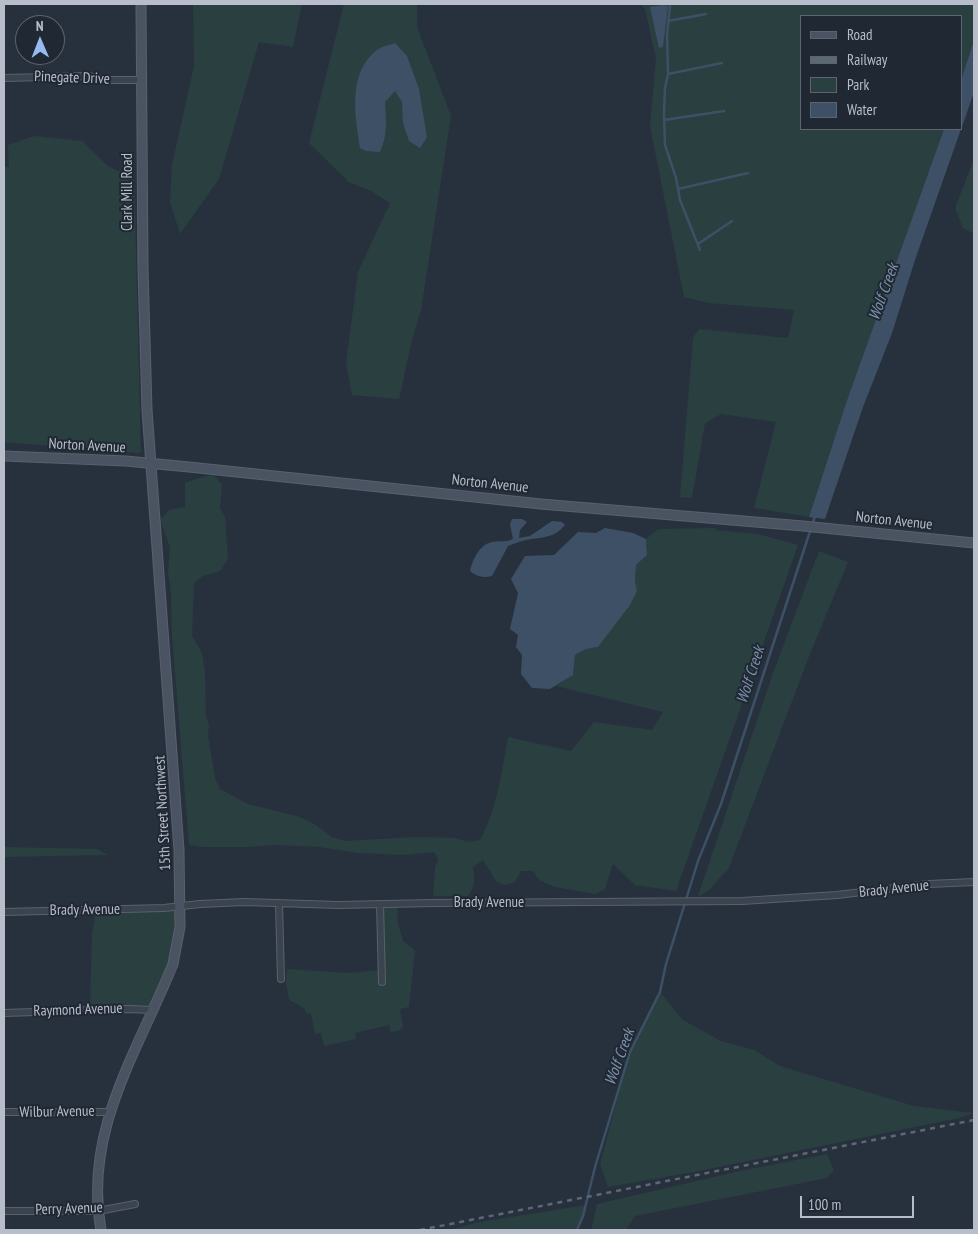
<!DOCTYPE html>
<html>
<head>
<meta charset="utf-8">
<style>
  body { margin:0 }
  #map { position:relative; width:978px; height:1234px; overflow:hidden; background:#27313e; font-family:"PT Sans Narrow",sans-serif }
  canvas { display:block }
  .frame { position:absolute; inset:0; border:5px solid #b7bec9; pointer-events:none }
  .legend { position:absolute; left:800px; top:15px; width:162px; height:115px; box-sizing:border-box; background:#202833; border:1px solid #5c646f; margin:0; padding:6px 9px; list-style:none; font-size:15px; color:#b7bec9 }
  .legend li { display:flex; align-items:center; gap:10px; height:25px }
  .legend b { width:25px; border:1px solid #5c646f }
  .north { position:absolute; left:15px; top:15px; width:50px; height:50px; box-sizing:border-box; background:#202833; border:1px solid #5c646f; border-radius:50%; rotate:359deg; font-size:14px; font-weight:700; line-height:20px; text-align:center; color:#b7bec9 }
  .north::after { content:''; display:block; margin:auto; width:18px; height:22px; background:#95bbf0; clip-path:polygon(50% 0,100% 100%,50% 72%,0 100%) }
  .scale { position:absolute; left:800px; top:1196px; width:114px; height:22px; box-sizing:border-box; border:2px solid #b7bec9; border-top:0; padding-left:6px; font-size:15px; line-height:18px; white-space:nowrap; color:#b7bec9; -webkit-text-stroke:4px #202833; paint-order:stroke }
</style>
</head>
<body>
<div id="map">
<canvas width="978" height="1234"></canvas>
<div class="frame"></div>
<ul class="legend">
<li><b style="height:6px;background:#495361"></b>Road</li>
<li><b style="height:6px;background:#5d6875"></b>Railway</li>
<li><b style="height:14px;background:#2a3f40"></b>Park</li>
<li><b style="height:14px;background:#3e5065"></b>Water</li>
</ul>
<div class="north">N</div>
<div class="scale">100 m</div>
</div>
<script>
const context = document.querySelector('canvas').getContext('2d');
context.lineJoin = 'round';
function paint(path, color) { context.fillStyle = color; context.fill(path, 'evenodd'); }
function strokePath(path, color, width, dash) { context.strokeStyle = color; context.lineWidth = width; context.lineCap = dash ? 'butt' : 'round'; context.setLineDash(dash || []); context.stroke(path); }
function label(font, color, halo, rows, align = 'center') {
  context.font = font + ' "PT Sans Narrow",sans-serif'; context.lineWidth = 4; context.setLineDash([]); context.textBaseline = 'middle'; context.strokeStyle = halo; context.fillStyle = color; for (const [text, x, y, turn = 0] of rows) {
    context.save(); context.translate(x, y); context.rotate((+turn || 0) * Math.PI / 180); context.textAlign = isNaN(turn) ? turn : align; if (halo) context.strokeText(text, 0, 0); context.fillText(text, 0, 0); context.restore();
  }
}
const green = new Path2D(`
  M 193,4 L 302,4 L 293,47 L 259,42 L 219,179 L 180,234 L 170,202 L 172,165 L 194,66 Z
  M 344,4 L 417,4 L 417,27 L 451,116 L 421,310 C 411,339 406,369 399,399 L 352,395 L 346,363 L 358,272 L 390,203 L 371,191 L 349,182 L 309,143 Z
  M 640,4 L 974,4 L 974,40 L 962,77 L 962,16 L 802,16 L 802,129 L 944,129 L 846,403 L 809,517 L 754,508 L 776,422 L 721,414 L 705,423 L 692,498 L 680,497 L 693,338 L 699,329 L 788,338 L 794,310 L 708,303 L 684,297 L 650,126 L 656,58 L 645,9 Z
  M 34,136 L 82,141 L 108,166 L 118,171 L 134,171 L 141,453 L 4,442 L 4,167 L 9,167 L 8,145 Z
  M 974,159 L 974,234 L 963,228 L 955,208 Z
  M 214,475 L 222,485 L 220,508 L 225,517 L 228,559 L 220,571 L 203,576 L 194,583 L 192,636 L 202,653 L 205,673 L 206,716 L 209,725 L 208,736 L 215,778 L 220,789 L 248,804 L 300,817 L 316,825 L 332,837 L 345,841 L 414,837 L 455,838 L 468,842 L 480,840 C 497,809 502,771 508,737 L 571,751 L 594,722 L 652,730 L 663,712 L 556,686 L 573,675 L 575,655 L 586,649 L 598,647 L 637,591 L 635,580 L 636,565 L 647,555 L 646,539 L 658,529 L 716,528 L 715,530 L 758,534 L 798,545 L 676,891 L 635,885 L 613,864 L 605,889 L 595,894 L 555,887 L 539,880 L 533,871 L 521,871 L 515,882 L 504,885 L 496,881 L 483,860 L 473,867 C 475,880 475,886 468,896 L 433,896 L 435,868 L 438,859 L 434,852 L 405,855 L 359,853 L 319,847 L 278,845 L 245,847 L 203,847 L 189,845 L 172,636 L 171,594 L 168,571 L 170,547 L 160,520 L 169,510 L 185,507 L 185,483 L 202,477 Z
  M 819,551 L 848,562 L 808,659 L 728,870 C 717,878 712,892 698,896 L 772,676 Z
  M 4,847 L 97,849 L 108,855 L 4,857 Z
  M 397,903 L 398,924 L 403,941 L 415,950 L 409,1007 L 400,1009 L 403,1027 L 401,1028 L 401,1030 L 391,1032 L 389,1025 L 355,1033 L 356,1039 L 324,1046 L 321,1033 L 315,1034 L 311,1013 L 307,1014 L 304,1008 L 289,1000 L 286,983 L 287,969 L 349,973 L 381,970 L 380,904 Z
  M 178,909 L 175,947 L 152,1008 L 90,1007 L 92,935 L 96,910 Z
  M 660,992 L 683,1020 L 721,1041 L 754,1050 L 780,1066 L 914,1106 L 974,1113 L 959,1118 L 694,1172 L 608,1187 L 600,1164 L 623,1077 L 630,1052 Z
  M 827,1154 L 834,1170 L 827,1178 L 635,1216 L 626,1230 L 591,1230 L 597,1204 L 740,1171 Z
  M 586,1205 L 577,1230 L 452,1230 L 474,1223 Z`);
const water = new Path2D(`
  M 663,5 L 668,6 L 663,47 L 659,48 L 650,7 Z
  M 974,40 L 974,92 L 962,127 L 962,77 Z
  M 395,43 L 407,56 L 419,89 L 427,137 L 420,148 L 409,141 L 403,123 L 402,102 L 395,91 L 385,102 C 386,121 388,134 380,152 L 366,151 L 360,148 C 355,116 347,73 377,50 C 382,46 390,45 395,43 Z
  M 944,129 L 961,129 L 916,257 L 892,333 L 863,407 L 825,519 L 809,517 L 846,403 Z
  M 512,519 L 522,519 L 527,522 L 520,530 L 519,538 L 530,536 L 552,521 L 562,522 L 565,525 C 555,537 546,537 532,539 C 524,540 516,543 508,546 L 492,576 C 483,578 477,577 470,571 C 473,559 479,545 492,542 C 500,540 504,543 513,539 L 510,524 Z
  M 605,528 L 633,533 L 646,539 L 647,555 L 636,565 L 635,580 L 637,591 L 630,605 L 598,647 L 586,649 L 575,655 L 573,675 L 550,689 L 532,688 L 521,674 L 522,655 L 516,647 L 518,635 L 510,629 L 518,593 L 511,579 L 525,556 L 554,555 L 578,532 L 596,533 Z`);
const stream = new Path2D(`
  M 670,6 L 667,35 L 668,74 L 665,88 L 664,113 L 665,145 L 676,178 L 680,200 L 700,250
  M 668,21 L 706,14
  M 668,74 L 722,63
  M 664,120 L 724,111
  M 678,189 L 748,173
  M 698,244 L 732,221
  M 577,1230 L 583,1216 L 595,1167 L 630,1052 L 660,992 L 666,964 L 698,861 L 721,804 L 815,516`);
const street = new Path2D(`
  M 4,78 L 88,76 L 110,80 L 141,80
  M 279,903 L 281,979
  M 380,904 L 382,982
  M 4,912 L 164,908 L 200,904 L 244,902 L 338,905 L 433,903 L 742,901 L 837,895 L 929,884 L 974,882
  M 4,1013 L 129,1009 L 153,1010
  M 4,1112 L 110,1112
  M 4,1211 L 98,1211 L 135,1204`);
const secondary = new Path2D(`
  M 4,456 L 126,461 L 189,467 L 541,504 L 803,526 L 974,543
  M 101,1230 C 83,1131 138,1051 173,964 L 180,927 L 179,850 L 147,410 L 143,269 L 141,4`);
const rail = new Path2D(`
  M 420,1230 L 974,1120`);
const streetNames = [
  ["Pinegate Drive",72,78,2],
  ["Clark Mill Road",128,192,-90],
  ["Norton Avenue",87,446,3],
  ["Norton Avenue",490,484,6],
  ["Norton Avenue",894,521,6],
  ["15th Street Northwest",163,813,-93],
  ["Brady Avenue",894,889,-6],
  ["Brady Avenue",489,903],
  ["Brady Avenue",85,910,-1],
  ["Raymond Avenue",78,1010,-2],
  ["Wilbur Avenue",57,1112,-1],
  ["Perry Avenue",69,1209,-2]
];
const waterNames = [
  ["Wolf Creek",884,292,-70],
  ["Wolf Creek",751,675,-72],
  ["Wolf Creek",620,1057,-70]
];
paint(green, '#2a3f40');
paint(water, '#3e5065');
strokePath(stream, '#3e5065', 2.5);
strokePath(street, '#59616c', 8);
strokePath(secondary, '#59616c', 11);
strokePath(street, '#3b434e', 6);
strokePath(secondary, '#495361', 9);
strokePath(rail, '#5d6875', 2.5, [5, 5]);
label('15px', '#b7bec9', '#202833', streetNames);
label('italic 16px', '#7a90aa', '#202833', waterNames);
</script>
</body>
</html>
